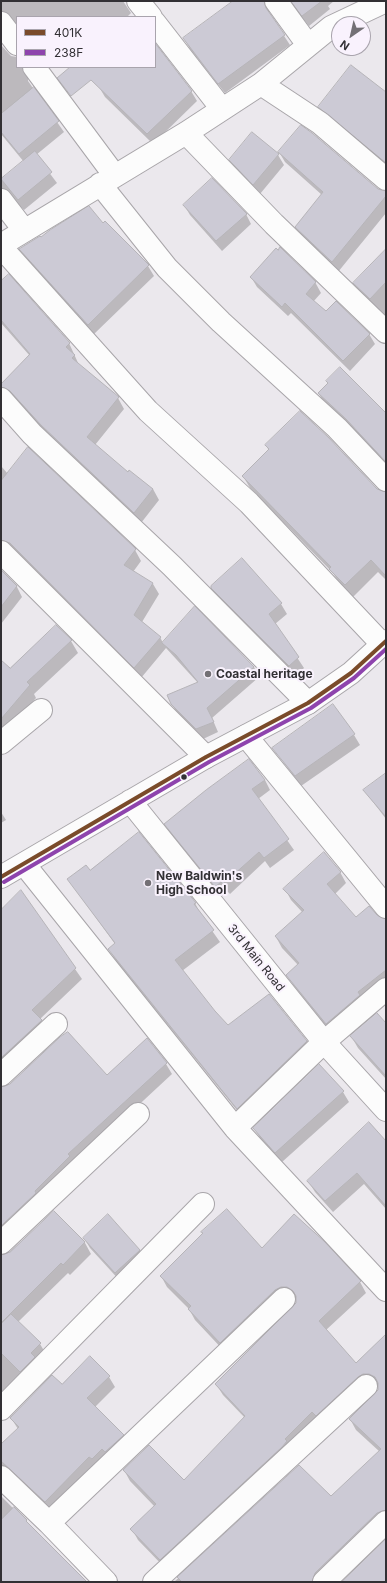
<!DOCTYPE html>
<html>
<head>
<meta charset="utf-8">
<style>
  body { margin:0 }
  #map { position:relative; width:387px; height:1583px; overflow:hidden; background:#ebe8ed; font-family:Inter,sans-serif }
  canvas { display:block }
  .frame { position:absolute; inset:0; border:2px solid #323034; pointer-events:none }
  .legend { position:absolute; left:16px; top:16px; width:140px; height:52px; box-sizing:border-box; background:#f9f2fd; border:1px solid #a9a4ad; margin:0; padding:5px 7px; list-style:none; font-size:12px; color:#323034 }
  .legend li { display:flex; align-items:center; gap:8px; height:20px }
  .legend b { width:20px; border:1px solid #a9a4ad }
  .north { position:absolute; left:331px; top:16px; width:40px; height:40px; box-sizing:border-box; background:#f9f2fd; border:1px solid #a9a4ad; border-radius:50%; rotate:214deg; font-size:11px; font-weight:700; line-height:16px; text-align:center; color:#323034 }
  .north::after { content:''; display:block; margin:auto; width:14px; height:18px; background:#737075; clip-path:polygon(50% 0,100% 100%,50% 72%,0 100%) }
</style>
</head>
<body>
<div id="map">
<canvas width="387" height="1583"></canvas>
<div class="frame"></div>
<ul class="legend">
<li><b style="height:5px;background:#7a4b2a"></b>401K</li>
<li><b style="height:5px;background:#8e44ad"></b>238F</li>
</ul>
<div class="north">N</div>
</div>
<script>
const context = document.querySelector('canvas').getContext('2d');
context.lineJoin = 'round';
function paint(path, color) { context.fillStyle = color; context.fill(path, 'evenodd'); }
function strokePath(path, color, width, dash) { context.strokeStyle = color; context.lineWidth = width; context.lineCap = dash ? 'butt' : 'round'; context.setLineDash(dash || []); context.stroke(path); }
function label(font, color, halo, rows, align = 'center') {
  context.font = font + ' Inter,sans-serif'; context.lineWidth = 4; context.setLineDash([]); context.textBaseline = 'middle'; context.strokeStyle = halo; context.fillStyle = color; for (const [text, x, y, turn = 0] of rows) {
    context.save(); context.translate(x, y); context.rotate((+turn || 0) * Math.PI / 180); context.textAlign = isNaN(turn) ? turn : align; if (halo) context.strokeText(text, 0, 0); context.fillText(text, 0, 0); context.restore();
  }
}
const shadow = new Path2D(`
  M 1,1 L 123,1 L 131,13 L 127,17 L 17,17 L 17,26 L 1,23 Z
  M 234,1 L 275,1 L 270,7 L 269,13 L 290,45 L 225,93 L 190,49 L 184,38 Z
  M 289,1 L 334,1 L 328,6 L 330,9 L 309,26 Z
  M 1,45 L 11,56 L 17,57 L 17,67 L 25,67 L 28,73 L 28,81 L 64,132 L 36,155 L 57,183 L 24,210 L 13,199 L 1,199 L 1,180 L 24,162 L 1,134 Z
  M 155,46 L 191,91 L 197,101 L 153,144 L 105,97 L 99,87 L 118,67 L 155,67 Z
  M 386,93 L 386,168 L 327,119 L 320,107 Z
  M 279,152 L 386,192 L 386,213 L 338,272 L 302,237 L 297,227 L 322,195 L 285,162 Z
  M 278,155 L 284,165 L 260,194 L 236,170 L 230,160 Z
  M 184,205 L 246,214 L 251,224 L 222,251 L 190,215 Z
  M 103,224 L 148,266 L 154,276 L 94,334 L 26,259 L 21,249 Z
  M 386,250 L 386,320 L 361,295 L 354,283 Z
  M 251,277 L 315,282 L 321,293 L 313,302 L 326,313 L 369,334 L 375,344 L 350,371 L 291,313 L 288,316 L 257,287 Z
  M 1,282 L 69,343 L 79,365 L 118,398 L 124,409 L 95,445 L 128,474 L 153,489 L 159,500 L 141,523 L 7,397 L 1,385 L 30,356 L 1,323 Z
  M 340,368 L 386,413 L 386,465 L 326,406 L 319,394 Z
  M 266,445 L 386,493 L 386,580 L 378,572 L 353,597 L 338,581 L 333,573 L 250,488 L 243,476 L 269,451 Z
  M 1,466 L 8,474 L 135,550 L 141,561 L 133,572 L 153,584 L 159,594 L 142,622 L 160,637 L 163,643 L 254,667 L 259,677 L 212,718 L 218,732 L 203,739 L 178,715 L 172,704 L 198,683 L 166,648 L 141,678 L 1,550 Z
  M 1,571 L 17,587 L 22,597 L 1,624 Z
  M 212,586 L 281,604 L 287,614 L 275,624 L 304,668 L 296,676 L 218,598 Z
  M 56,626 L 71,641 L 78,653 L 34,694 L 36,698 L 17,720 L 1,732 L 1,661 L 10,669 Z
  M 354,735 L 360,745 L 301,786 L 274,749 Z
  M 386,777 L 386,819 L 364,790 Z
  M 265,780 L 270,790 L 258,799 L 294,850 L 270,868 L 265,861 L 230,894 L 228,892 L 222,896 L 171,834 L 166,824 Z
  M 1,812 L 6,820 L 1,823 Z
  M 90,871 L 195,903 L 201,915 L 220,942 L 182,971 L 214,1011 L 228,1026 L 306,1042 L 313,1053 L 244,1119 L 116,961 L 109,949 L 115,944 L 68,879 Z
  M 340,872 L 346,883 L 334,895 L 356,919 L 376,916 L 386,921 L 386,986 L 333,1035 L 294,986 L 287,975 L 298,965 L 282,948 L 276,937 L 303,913 L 291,900 L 285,889 Z
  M 21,892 L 82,979 L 40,1019 L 47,1031 L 1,1074 L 1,911 Z
  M 386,1024 L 386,1079 L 358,1048 L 351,1036 Z
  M 166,1064 L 172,1074 L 74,1165 L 1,1244 L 1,1088 L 107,1076 Z
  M 319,1066 L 343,1092 L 349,1102 L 282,1162 L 260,1138 L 254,1128 Z
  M 386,1142 L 386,1209 L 364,1184 L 333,1212 L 315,1192 L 308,1181 Z
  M 54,1212 L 85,1243 L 91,1254 L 70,1275 L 68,1273 L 18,1322 L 40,1344 L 46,1354 L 1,1408 L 1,1256 L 5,1256 Z
  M 84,1238 L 140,1250 L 145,1260 L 122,1283 L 90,1248 Z
  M 324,1243 L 360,1282 L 366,1293 L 326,1330 L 356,1364 L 386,1335 L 386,1522 L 323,1582 L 174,1582 L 299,1466 L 331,1498 L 380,1452 L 356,1430 L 350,1419 L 379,1390 L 379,1386 L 376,1385 L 167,1570 L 138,1540 L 132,1529 L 155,1507 L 130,1481 L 124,1470 L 184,1481 L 245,1418 L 223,1395 L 216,1384 L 297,1303 L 297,1299 L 288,1297 L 226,1353 L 195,1320 L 189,1309 L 167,1287 L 161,1276 L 262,1249 Z
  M 109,1377 L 115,1387 L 95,1407 L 123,1435 L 129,1446 L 52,1512 L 1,1477 L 1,1446 L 18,1429 L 11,1418 L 62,1386 Z
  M 1,1496 L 86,1582 L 1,1582 Z`);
const building = new Path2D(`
  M 233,1 L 264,1 L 266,8 L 285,35 L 218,84 L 183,38 Z
  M 291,1 L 322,1 L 302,16 Z
  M 155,43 L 192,91 L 147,134 L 91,80 L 71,96 L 57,78 L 70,67 L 155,67 Z
  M 351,65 L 386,92 L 386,163 L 318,107 Z
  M 34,87 L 59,121 L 19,154 L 1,132 L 1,114 Z
  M 301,125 L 312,133 L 378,189 L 386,191 L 386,196 L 332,262 L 295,227 L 323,192 L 278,152 Z
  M 252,132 L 279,154 L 253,185 L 229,160 Z
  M 35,151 L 52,172 L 18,200 L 1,179 Z
  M 212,178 L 247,214 L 216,241 L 183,205 Z
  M 89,206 L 103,223 L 105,221 L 149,265 L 88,325 L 19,249 L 40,236 L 41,237 L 50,230 Z
  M 280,247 L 316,282 L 306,294 L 326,311 L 336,301 L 370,334 L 343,361 L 285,303 L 282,307 L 250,277 L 276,248 L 278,250 Z
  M 386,249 L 386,282 L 370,299 L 353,283 Z
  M 9,274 L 70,343 L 66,347 L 75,355 L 72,358 L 119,397 L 87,437 L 128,472 L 129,470 L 153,489 L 134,513 L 41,425 L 10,391 L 1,387 L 1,384 L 30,354 L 1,320 L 1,281 Z
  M 340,367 L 386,413 L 386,462 L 346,419 L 318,393 L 328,383 L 326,381 Z
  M 300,411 L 328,437 L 377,489 L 386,492 L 386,576 L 371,560 L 345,585 L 329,569 L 331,567 L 242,476 L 269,449 L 265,445 Z
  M 28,447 L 136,549 L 124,565 L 153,583 L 134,615 L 161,637 L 134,668 L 10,543 L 1,540 L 1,481 Z
  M 242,558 L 282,603 L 269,614 L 299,657 L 289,666 L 211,588 L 211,586 Z
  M 1,570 L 17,586 L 1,607 Z
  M 195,606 L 254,667 L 207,708 L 214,722 L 196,729 L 171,704 L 167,695 L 198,682 L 176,655 L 162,643 Z
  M 56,625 L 72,640 L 27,682 L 30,685 L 1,719 L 1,660 L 10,668 Z
  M 333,704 L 355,734 L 295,776 L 272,748 Z
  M 249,759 L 265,780 L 252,789 L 289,839 L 264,858 L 259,852 L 223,884 L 221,882 L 215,887 L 164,824 L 206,790 Z
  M 386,773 L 386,817 L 363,790 Z
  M 139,832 L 196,903 L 194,904 L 214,930 L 175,960 L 215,1011 L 228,1025 L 269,994 L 307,1041 L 237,1109 L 108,949 L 115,943 L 67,879 L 86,865 L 90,870 Z
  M 324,852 L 341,872 L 327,884 L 356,917 L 369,906 L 377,915 L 386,919 L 386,970 L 358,992 L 360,995 L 326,1024 L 286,975 L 299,963 L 275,936 L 304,910 L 283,889 Z
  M 21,890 L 76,968 L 32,1010 L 42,1020 L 1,1058 L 1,910 Z
  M 377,1013 L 386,1023 L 386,1076 L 350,1036 Z
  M 68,1032 L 107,1075 L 147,1038 L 167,1063 L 68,1154 L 70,1156 L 35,1191 L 36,1193 L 1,1226 L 1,1087 L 10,1084 L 60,1037 Z
  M 319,1064 L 344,1091 L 275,1153 L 253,1128 Z
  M 369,1122 L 386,1141 L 386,1206 L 357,1173 L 325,1201 L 307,1181 Z
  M 227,1209 L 262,1248 L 294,1214 L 325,1242 L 361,1281 L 319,1321 L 356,1363 L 386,1334 L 386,1510 L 377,1513 L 315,1573 L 312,1582 L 182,1582 L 177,1577 L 299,1465 L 331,1496 L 381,1449 L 349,1419 L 378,1390 L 378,1383 L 375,1377 L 369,1374 L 363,1374 L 358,1377 L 316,1416 L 312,1412 L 285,1439 L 287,1441 L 282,1447 L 160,1560 L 130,1529 L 156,1504 L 123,1470 L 149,1445 L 184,1480 L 245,1416 L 215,1384 L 296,1303 L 296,1296 L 293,1291 L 287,1287 L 281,1287 L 275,1290 L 220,1343 L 188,1309 L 191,1306 L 160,1276 L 203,1233 L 201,1232 Z
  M 54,1211 L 85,1242 L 63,1265 L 61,1263 L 1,1323 L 1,1255 L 10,1252 Z
  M 108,1214 L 140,1250 L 115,1273 L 83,1238 Z
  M 11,1314 L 41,1343 L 31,1353 L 35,1357 L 20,1372 L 1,1353 L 1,1324 Z
  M 90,1356 L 110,1376 L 87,1398 L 124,1435 L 105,1452 L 102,1449 L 92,1459 L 89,1457 L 45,1502 L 1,1461 L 1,1444 L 19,1427 L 10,1418 L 52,1375 L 62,1384 Z
  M 14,1507 L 27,1520 L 26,1521 L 87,1582 L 1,1582 L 1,1520 Z
  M 386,1539 L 386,1582 L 342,1582 Z`);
const street = new Path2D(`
  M 138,1 L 151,17
  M 276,1 L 308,45
  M 1,23 L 17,44
  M 155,23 L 222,109
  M 34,67 L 115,176
  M 261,84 L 320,123 L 386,179
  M 186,133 L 274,224 L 386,332
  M 100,184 L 167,268 L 221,322 L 337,428 L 386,480
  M 1,200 L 24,230
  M 1,245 L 186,133 L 261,84 L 331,27 L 386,1
  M 1,247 L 148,411 L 249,503 L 382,644
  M 1,399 L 32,434 L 172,566 L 308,703
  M 1,552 L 206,757
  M 246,736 L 386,907
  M 1,743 L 41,710
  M 24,864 L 235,1128 L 386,1290
  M 1,1075 L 56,1024
  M 235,1128 L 324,1042 L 386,989
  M 1,1243 L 138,1114
  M 1,1409 L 203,1204
  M 1,1477 L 49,1523 L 106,1582
  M 49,1523 L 284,1299
  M 154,1582 L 366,1386
  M 324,1582 L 386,1522`);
const secondary = new Path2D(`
  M 130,801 L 324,1042 L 386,1110
  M 1,877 L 206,757 L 308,703 L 351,673 L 386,641`);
const bus1 = new Path2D(`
  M 1,877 L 206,757 L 308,703 L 351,673 L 386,641`);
const bus2 = new Path2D(`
  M 4,882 L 209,762 L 311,708 L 354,678 L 386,649`);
const markers = [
  [208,674,4,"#737075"],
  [184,777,3.5,"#323034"],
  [148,883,4,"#737075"]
];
const poiNames = [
  ["Coastal heritage",216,674],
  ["New Baldwin's",156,876],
  ["High School",156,890]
];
const streetNames = [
  ["3rd Main Road",256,958,51]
];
paint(shadow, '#0003');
paint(building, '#cccad5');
strokePath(building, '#b6b4b8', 1);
strokePath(street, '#a8a5a9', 24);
strokePath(secondary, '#a8a5a9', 24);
strokePath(street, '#fcfcfc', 22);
strokePath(secondary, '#fcfcfc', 22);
strokePath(bus1, '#7a4b2a', 4);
strokePath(bus2, '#8e44ad', 4);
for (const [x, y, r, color] of markers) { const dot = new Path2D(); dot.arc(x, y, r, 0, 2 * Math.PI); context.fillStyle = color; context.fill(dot); strokePath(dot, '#f9f2fd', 1.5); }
label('bold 12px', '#323034', '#f9f2fd', poiNames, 'left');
label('12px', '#323034', '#f9f2fd', streetNames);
</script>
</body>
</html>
